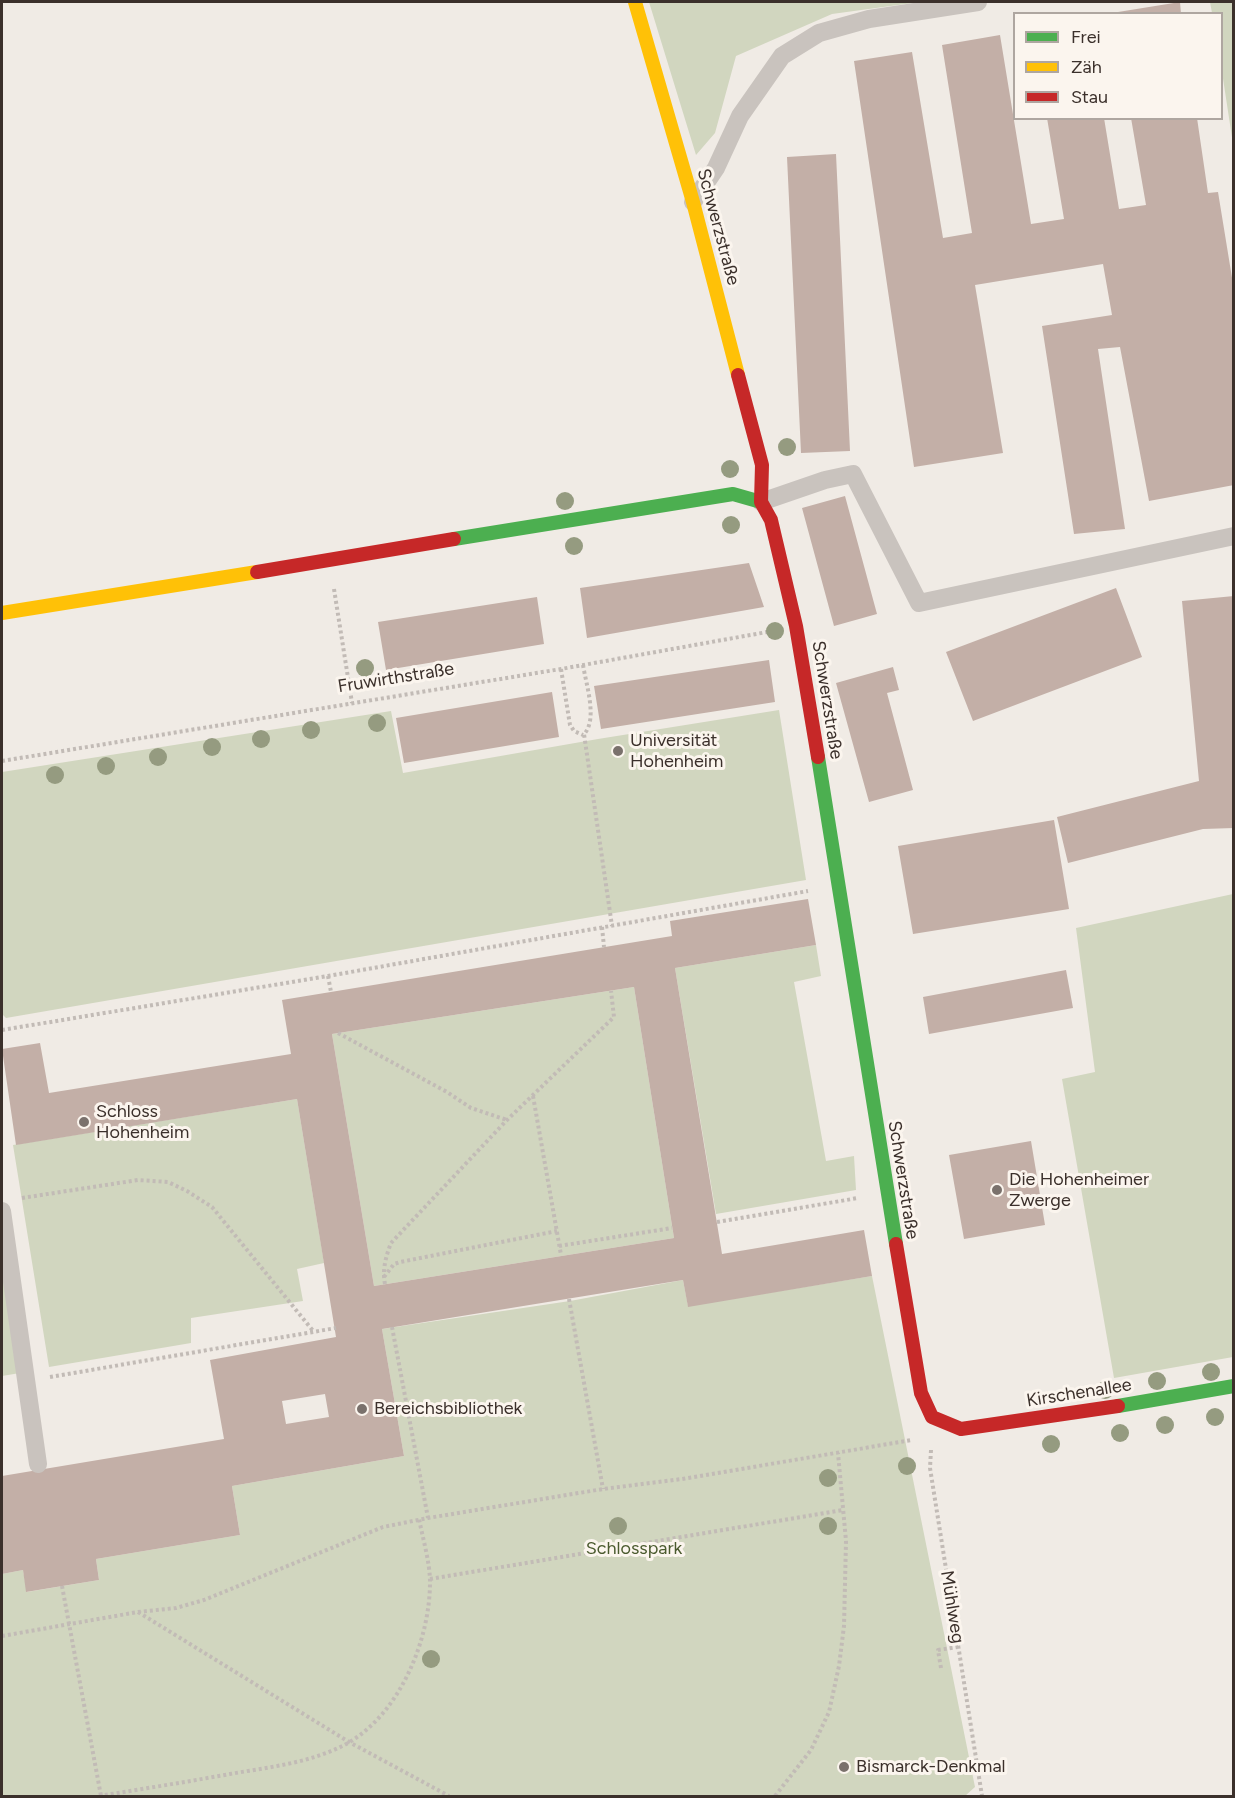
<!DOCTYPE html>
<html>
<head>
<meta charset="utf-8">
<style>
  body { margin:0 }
  #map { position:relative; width:1235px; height:1798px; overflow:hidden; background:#f0ebe5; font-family:Figtree,sans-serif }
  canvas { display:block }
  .frame { position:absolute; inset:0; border:3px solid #3b302b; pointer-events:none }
  .legend { position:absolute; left:1013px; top:12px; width:210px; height:108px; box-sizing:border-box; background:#fbf5ee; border:2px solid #aea6a0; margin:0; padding:8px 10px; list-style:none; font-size:18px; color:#3b302b }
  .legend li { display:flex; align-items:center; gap:12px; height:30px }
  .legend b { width:30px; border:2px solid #aea6a0 }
</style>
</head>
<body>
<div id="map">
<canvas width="1235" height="1798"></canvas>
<div class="frame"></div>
<ul class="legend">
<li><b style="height:8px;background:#4caf50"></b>Frei</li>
<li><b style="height:8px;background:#ffc107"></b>Zäh</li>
<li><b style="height:8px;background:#c62828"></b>Stau</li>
</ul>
</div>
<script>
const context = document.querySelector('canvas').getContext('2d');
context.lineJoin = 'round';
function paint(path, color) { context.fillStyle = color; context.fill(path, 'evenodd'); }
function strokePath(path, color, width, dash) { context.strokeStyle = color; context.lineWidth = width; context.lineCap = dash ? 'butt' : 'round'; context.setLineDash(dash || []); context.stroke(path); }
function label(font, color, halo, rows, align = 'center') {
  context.font = font + ' Figtree,sans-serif'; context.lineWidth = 6; context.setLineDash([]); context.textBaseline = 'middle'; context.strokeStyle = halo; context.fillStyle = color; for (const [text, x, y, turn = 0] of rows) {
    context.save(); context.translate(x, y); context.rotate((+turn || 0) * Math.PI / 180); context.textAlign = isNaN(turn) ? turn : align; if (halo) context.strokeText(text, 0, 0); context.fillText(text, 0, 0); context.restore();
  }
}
const green = new Path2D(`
  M 649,2 L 920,2 L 832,14 L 736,56 L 715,133 L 696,155 Z
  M 1210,2 L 1233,2 L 1233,144 L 1222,72 L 1222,14 L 1212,13 Z
  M 779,710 L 806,880 L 6,1018 L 2,1014 L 2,772 L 391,711 L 403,773 L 598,739 Z
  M 1233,894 L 1233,1357 L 1114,1378 L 1062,1079 L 1095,1072 L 1076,928 Z
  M 816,945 L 821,976 L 794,982 L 826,1161 L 854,1156 L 856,1190 L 716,1214 L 675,968 Z
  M 634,987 L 674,1238 L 374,1286 L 332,1034 Z
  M 297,1099 L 324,1263 L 297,1269 L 303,1301 L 191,1318 L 191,1343 L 49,1367 L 13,1145 Z
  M 2,1241 L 20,1373 L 2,1376 Z
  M 872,1276 L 975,1787 L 965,1796 L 2,1796 L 2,1574 L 23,1570 L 27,1592 L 99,1580 L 96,1559 L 240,1535 L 232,1486 L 404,1456 L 382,1329 L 570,1301 L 683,1280 L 688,1306 Z`);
const building = new Path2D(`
  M 1180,2 L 1181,14 L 1118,14 L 1118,12 Z
  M 1000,35 L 1031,224 L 1064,219 L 1047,118 L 1104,118 L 1119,209 L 1146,205 L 1131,118 L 1197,118 L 1208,193 L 1218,192 L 1234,290 L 1234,485 L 1149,501 L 1120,347 L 1098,349 L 1125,529 L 1074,534 L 1042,326 L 1112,315 L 1103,264 L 975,285 L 1003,453 L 914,467 L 854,61 L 912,52 L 943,238 L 972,233 L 942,45 Z
  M 836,154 L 850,451 L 801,453 L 787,157 Z
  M 845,496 L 877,614 L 834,626 L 802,508 Z
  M 749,563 L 764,607 L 587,638 L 580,588 Z
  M 1116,588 L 1142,657 L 973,721 L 946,652 Z
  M 1234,596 L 1234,828 L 1203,829 L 1068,863 L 1057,817 L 1199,781 L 1182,601 Z
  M 537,597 L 544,644 L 386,670 L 378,622 Z
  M 769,660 L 775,702 L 601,729 L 594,686 Z
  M 893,667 L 899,690 L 887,693 L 913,790 L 869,802 L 836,683 Z
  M 552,692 L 559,737 L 404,763 L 396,718 Z
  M 1054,820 L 1069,909 L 913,934 L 898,846 Z
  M 808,899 L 816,945 L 675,968 L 722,1254 L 864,1230 L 872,1276 L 688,1307 L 683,1280 L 382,1329 L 404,1456 L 232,1486 L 240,1535 L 96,1559 L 99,1580 L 26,1592 L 23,1570 L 2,1574 L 2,1476 L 224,1439 L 210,1360 L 336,1337 L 297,1099 L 16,1145 L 2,1049 L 40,1043 L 49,1093 L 291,1054 L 282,1000 L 672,936 L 670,921 ZM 634,987 L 674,1238 L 374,1286 L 332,1034 ZM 325,1394 L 329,1417 L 286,1424 L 282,1401 Z
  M 1066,970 L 1073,1008 L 929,1034 L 923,997 Z
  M 1031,1141 L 1045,1225 L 964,1239 L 949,1155 Z`);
const path = new Path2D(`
  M 334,589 L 352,703
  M 583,665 C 586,684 598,720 584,734 L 612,926
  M 561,669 L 570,725 L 574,731 L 583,735
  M 2,761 L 561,669 L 767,632
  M 602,927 L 604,947
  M 328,976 L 331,992
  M 2,1030 L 328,976 L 808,891
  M 338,1033 L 447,1092 L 471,1108 L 507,1120
  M 533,1096 L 561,1255
  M 22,1198 L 138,1180 L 168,1182 L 187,1191 L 212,1207 L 314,1332
  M 717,1222 L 858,1198
  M 559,1246 L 672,1228
  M 384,1277 L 394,1264 L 400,1262 L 557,1231
  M 385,1284 C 382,1270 386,1256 391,1243 L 507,1120 L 614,1017 L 611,991
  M 569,1299 L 603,1489
  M 392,1327 L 428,1518
  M 50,1377 L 336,1328
  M 931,1450 L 930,1468 L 982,1796
  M 430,1579 L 843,1510
  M 62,1586 L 101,1796
  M 138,1612 L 349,1742 L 449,1796
  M 2,1636 L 138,1612 L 176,1608 L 204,1600 L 383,1527 L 428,1518 L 603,1489 L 682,1479 L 912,1440
  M 941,1668 L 938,1650 L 958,1647
  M 99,1796 C 142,1789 186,1782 230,1774 C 269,1767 312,1763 348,1743 C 400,1713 430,1640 430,1582 C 430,1563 423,1539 419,1519
  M 775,1796 L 811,1750 L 829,1712 L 839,1666 L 844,1626 L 846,1541 L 838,1453`);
const lane = new Path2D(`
  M 693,202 L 716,168 L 740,116 L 782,56 L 819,33 L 869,19 L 978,2
  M 761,502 L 825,480 L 853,474 L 919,603 L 1234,536
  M 2,1211 L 38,1464`);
const fast = new Path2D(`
  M 454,539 L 733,494 L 761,502
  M 818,757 L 896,1244
  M 1118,1406 L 1234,1386`);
const slow = new Path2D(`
  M 635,2 L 693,202 L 738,375
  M 2,613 L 257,572`);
const jam = new Path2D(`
  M 738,375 L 762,465 L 761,502 L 771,520 L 796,626 L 818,757
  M 257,572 L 454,539
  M 896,1244 L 921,1393 L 932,1417 L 961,1429 L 1118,1406`);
const trees = [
  [787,447],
  [730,469],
  [565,501],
  [731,525],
  [574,546],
  [775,631],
  [365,668],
  [377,723],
  [311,730],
  [261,739],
  [212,747],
  [158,757],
  [106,766],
  [55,775],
  [1211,1372],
  [1157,1381],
  [1105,1390],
  [1215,1417],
  [1165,1425],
  [1120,1433],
  [1051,1444],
  [907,1466],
  [828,1478],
  [618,1526],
  [828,1526],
  [431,1659]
];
const markers = [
  [618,751,6,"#7a716c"],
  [84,1122,6,"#7a716c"],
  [997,1190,6,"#7a716c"],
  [362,1409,6,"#7a716c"],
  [844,1767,6,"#7a716c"]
];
const streetNames = [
  ["Schwerzstraße",718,227,75],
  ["Fruwirthstraße",396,678,-9],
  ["Schwerzstraße",827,700,81],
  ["Schwerzstraße",903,1180,81],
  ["Kirschenallee",1079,1393,-9],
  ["Mühlweg",952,1607,81]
];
const poiNames = [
  ["Universität",630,741],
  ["Hohenheim",630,762],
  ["Schloss",96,1112],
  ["Hohenheim",96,1133],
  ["Die Hohenheimer",1009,1180],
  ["Zwerge",1009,1201],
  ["Bereichsbibliothek",374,1409],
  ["Bismarck-Denkmal",856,1767]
];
const parkNames = [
  ["Schlosspark",634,1549]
];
paint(green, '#d1d6bf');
paint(building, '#c3afa7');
strokePath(path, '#c2bbb6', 4, [3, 3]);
strokePath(lane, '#c9c3be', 18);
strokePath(fast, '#4caf50', 14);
strokePath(slow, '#ffc107', 14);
strokePath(jam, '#c62828', 14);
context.fillStyle = '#959b80';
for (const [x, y] of trees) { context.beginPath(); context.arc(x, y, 9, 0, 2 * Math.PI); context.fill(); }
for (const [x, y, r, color] of markers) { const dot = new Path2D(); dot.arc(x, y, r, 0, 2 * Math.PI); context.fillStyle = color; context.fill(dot); strokePath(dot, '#fbf5ee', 2); }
label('18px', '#3b302b', '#fbf5ee', streetNames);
label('18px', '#3b302b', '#fbf5ee', poiNames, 'left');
label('18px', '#4a5a2e', '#fbf5ee', parkNames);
</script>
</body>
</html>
